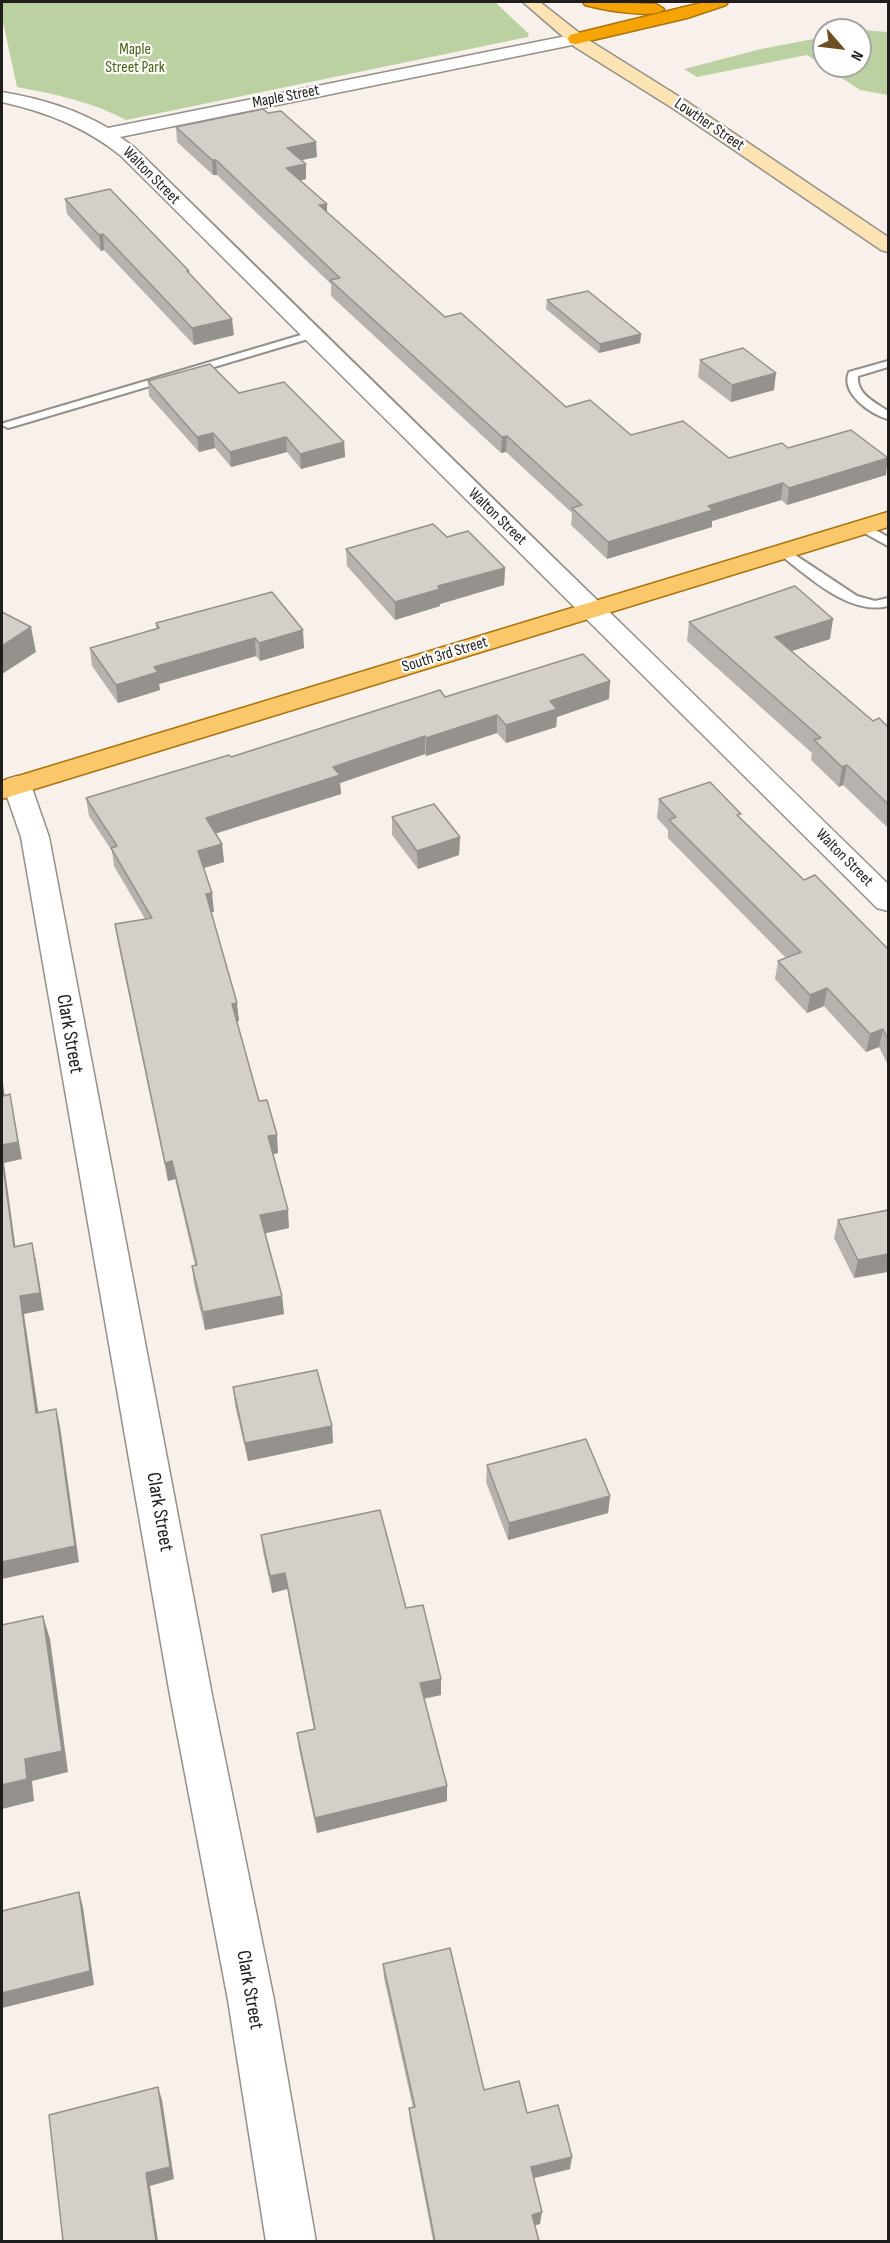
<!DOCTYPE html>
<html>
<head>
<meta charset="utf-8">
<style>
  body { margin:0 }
  #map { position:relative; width:890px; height:2243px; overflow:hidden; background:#f8f1eb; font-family:"Sofia Sans Condensed",sans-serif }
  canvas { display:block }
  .frame { position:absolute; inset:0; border:3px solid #201e1c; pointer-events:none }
  .north { position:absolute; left:812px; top:18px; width:60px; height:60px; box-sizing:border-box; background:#fff; border:2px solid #a6a5a4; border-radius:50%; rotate:118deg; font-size:16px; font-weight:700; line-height:24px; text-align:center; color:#201e1c }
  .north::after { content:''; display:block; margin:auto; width:21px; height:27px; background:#6d4f23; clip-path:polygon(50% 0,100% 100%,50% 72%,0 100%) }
</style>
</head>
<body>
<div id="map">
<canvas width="890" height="2243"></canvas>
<div class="frame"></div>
<div class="north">N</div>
</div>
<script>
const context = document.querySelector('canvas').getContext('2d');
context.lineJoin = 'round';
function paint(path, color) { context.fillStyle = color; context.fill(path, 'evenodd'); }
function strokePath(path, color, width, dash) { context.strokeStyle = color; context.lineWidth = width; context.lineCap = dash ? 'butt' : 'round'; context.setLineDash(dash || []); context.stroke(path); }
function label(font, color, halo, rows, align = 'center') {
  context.font = font + ' "Sofia Sans Condensed",sans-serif'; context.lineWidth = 4.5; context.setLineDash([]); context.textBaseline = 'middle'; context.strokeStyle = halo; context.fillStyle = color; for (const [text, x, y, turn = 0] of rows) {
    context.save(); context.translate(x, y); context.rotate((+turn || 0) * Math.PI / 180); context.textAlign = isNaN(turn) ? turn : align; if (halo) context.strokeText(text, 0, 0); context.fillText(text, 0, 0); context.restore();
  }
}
const green = new Path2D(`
  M 2,2 L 495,2 L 529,34 L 528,37 L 126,120 C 93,102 54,94 17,87 L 2,17 Z
  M 860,30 L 888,32 L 888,95 L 860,90 L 807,55 L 697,77 L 684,69 L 761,49 L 824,37 L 824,66 L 860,66 Z`);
const lane = new Path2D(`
  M 311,332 L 316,335 L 315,337 L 12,427 L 8,428 L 2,425 L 4,423 Z
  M 888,361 L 888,367 L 858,376 C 856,394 876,403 888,411 L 888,419 C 870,414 840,393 849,372 Z
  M 863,523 L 888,537 L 888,546 L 859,530 L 857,527 Z
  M 783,547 L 857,596 L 875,601 L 888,598 L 888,606 C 849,616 808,576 779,554 L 777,551 Z`);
const street = new Path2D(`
  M 576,34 L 582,35 L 584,39 L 582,43 L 120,137 L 134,147 C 384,394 637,638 888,884 L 888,911 L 877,908 L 120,155 C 85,127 46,112 2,102 L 2,92 C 38,98 76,109 108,128 Z
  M 17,776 L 27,779 L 31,785 L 49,837 L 212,1695 L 274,2000 L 316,2242 L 266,2242 L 228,2000 L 170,1695 L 21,837 L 3,785 L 7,779 Z`);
const secondary = new Path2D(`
  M 523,2 L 540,2 L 587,39 L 686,101 L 888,237 L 888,252 L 881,250 L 674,109 L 575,47 Z`);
const primary = new Path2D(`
  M 888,512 L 888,527 L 2,799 L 2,781 Z`);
const highway = new Path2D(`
  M 583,2 L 656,4 L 664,9 C 655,20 600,9 585,5 Z
  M 705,2 L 728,2 L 726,5 L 687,18 L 576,44 L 570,43 L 568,39 L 570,35 Z`);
const wall = new Path2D(`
  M 176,127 L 317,157 L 301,160 L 306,179 L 300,181 L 327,204 L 327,212 L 445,317 L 566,407 L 631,435 L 729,458 L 788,448 L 886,475 L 787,505 L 781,500 L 712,521 L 712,527 L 607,559 L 571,525 L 572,513 L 506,452 L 501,453 L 331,296 L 331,284 L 217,175 L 213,175 L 177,142 Z
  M 65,199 L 189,271 L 189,274 L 234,335 L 194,345 L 104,250 L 101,251 L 67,214 Z
  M 547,300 L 641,334 L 640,343 L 599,353 L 546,309 Z
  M 700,360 L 774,390 L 731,402 L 698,377 Z
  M 148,381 L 344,442 L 345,457 L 301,469 L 287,452 L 231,467 L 215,448 L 199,452 L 149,396 Z
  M 447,537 L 505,568 L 504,585 L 440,604 L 440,606 L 395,620 L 347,566 L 346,549 Z
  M 272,592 L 304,648 L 260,661 L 256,656 L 159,684 L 160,690 L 118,703 L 92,666 L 90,648 L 156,629 L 156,623 Z
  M 689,622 L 830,639 L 791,651 L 873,721 L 888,727 L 888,828 L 843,785 L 839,787 L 811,760 L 812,753 L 687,641 Z
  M 445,697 L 609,699 L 557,717 L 556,727 L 506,743 L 497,733 L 426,756 L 425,754 L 340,783 L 341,794 L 215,833 L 222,844 L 224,862 L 204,868 L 214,912 L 211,912 L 239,1021 L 237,1021 L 259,1101 L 278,1153 L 273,1154 L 289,1228 L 265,1233 L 282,1296 L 284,1314 L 205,1330 L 194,1284 L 192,1266 L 195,1265 L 175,1179 L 168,1181 L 118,943 L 115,924 L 145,919 L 114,866 L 112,851 L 89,816 L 86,798 Z
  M 659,799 L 740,819 L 804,880 L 888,949 L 888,1065 L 879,1047 L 866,1052 L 824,1006 L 807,1013 L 775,979 L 778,961 L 786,958 L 668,838 L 668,830 L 657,818 Z
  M 392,817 L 460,837 L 459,855 L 418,869 L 392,835 Z
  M 888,1210 L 854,1278 L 834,1238 L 838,1220 Z
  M 233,1387 L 332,1426 L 333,1443 L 248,1461 L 235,1405 Z
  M 487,1465 L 610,1496 L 608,1513 L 508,1540 L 486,1482 Z
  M 261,1535 L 406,1608 L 441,1679 L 441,1695 L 424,1699 L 447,1786 L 447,1801 L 317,1833 L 299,1749 L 297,1733 L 314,1730 L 287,1589 L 272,1593 L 263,1552 Z
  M 383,1964 L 484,2090 L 527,2113 L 570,2169 L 534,2178 L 540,2224 L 535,2225 L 539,2241 L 433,2241 L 410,2121 L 409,2108 L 413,2108 L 384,1978 Z`);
const shadedWall = new Path2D(`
  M 316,142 L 317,157 L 288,163 L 287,148 Z
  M 212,160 L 216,160 L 217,175 L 213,175 Z
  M 306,164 L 306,179 L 287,183 L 286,168 Z
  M 327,204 L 327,219 L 319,205 Z
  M 103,234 L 104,250 L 101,251 L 99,235 Z
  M 232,319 L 234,335 L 194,345 L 192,328 Z
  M 641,334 L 640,343 L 599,353 L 600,344 Z
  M 776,373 L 774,390 L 731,402 L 732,385 Z
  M 213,433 L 215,448 L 199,452 L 197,437 Z
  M 507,436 L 506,452 L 501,453 L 502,437 Z
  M 286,437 L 287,452 L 231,467 L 230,452 Z
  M 344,442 L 345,457 L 301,469 L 300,454 Z
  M 888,458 L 886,475 L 787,505 L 789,488 Z
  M 783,483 L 781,500 L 712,521 L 712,527 L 607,559 L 608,542 L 708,506 Z
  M 505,568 L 504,585 L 440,604 L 440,606 L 395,620 L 395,602 L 438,586 Z
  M 833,619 L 830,639 L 773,657 L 775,637 Z
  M 31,627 L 36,652 L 2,674 L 2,646 Z
  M 303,630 L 304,648 L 260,661 L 259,643 Z
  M 255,638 L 256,656 L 159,684 L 160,690 L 118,703 L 116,685 L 154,667 Z
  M 610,681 L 609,699 L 557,717 L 556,727 L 506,743 L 506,725 L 550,701 Z
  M 497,715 L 497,733 L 426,756 L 426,738 Z
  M 425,736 L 425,754 L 340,783 L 341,794 L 208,836 L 206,818 L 333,767 Z
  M 847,765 L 843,785 L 839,787 L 842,767 Z
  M 460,837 L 459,855 L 418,869 L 417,851 Z
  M 222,844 L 224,862 L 200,869 L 198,851 Z
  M 212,893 L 214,912 L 208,913 L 206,894 Z
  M 827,988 L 824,1006 L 807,1013 L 810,995 Z
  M 237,1003 L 239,1021 L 234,1022 L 232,1004 Z
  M 883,1029 L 879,1047 L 866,1052 L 870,1034 Z
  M 2,1076 L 7,1113 L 3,1096 Z
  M 10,1094 L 22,1159 L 4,1163 L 18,1265 L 14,1247 L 2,1158 L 2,1145 Z
  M 277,1135 L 278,1153 L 270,1155 L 268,1136 Z
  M 172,1161 L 175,1179 L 168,1181 L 165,1163 Z
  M 288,1210 L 289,1228 L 262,1234 L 260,1215 Z
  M 32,1243 L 36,1261 L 44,1310 L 24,1314 L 41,1430 L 36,1413 L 20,1296 Z
  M 888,1254 L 888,1272 L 854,1278 L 858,1260 Z
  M 282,1296 L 284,1314 L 205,1330 L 203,1312 Z
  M 56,1409 L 60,1426 L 79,1562 L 2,1579 L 2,1562 Z
  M 332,1426 L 333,1443 L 248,1461 L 245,1443 Z
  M 610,1496 L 608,1513 L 508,1540 L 509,1523 Z
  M 285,1573 L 287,1589 L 272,1593 L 270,1576 Z
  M 43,1616 L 50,1639 L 68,1772 L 32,1781 L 34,1801 L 2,1809 L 2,1785 L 25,1759 Z
  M 441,1679 L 441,1695 L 421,1699 L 420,1683 Z
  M 447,1786 L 447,1801 L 317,1833 L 315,1818 Z
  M 79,1892 L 83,1907 L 94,1985 L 2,2008 L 2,1993 Z
  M 158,2087 L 162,2100 L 174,2179 L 150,2186 L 158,2241 L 156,2241 L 146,2173 Z
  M 572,2157 L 570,2169 L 530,2179 L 531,2167 Z
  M 542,2212 L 540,2224 L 531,2226 L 532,2215 Z`);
const building = new Path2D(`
  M 263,109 L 268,113 L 281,111 L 316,142 L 287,148 L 306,164 L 286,168 L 327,204 L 319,205 L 445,317 L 461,313 L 566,407 L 590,400 L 631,435 L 683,421 L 729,458 L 782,443 L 788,448 L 851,430 L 888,458 L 789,488 L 783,483 L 708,506 L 713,510 L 608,542 L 572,508 L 582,505 L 507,436 L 502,437 L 330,280 L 340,278 L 216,160 L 212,160 L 176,127 Z
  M 110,189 L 189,271 L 187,271 L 232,319 L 192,328 L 103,234 L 99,235 L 65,199 Z
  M 588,291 L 641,334 L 600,344 L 547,300 Z
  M 743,348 L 776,373 L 732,385 L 700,360 Z
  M 210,364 L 239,393 L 284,382 L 344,442 L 300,454 L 286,437 L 230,452 L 213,433 L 197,437 L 148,381 Z
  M 433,524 L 447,537 L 468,531 L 505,568 L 438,586 L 440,589 L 395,602 L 346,549 Z
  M 795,586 L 833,619 L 775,637 L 873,721 L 879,718 L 888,727 L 888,804 L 847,765 L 842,767 L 814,740 L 821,738 L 689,622 Z
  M 272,592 L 303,630 L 259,643 L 255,638 L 154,667 L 158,672 L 116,685 L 90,648 L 159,628 L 156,623 Z
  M 2,612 L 31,627 L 2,646 Z
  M 583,654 L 610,681 L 550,701 L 557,709 L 506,725 L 497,715 L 426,738 L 425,736 L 333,767 L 340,775 L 206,818 L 222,844 L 198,851 L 212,893 L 206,894 L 237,1003 L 232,1004 L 259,1101 L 267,1100 L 277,1135 L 268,1136 L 288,1210 L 260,1215 L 282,1296 L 203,1312 L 192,1266 L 197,1265 L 172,1161 L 165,1163 L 115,924 L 152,918 L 111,848 L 117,846 L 86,798 L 229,755 L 231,757 L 440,690 L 445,697 Z
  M 710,782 L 741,814 L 737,815 L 804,880 L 815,875 L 888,949 L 888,1039 L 883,1029 L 870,1034 L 827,988 L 810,995 L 778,961 L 801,952 L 669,820 L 676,817 L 659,799 Z
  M 434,804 L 460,837 L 417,851 L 392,817 Z
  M 2,1084 L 3,1096 L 10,1094 L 18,1142 L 2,1145 Z
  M 2,1158 L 14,1247 L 32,1243 L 40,1293 L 20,1296 L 36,1413 L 56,1409 L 75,1546 L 2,1562 Z
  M 888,1210 L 888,1254 L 858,1260 L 838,1220 Z
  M 317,1370 L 332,1426 L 245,1443 L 233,1387 Z
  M 586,1439 L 610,1496 L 509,1523 L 487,1465 Z
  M 380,1510 L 406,1608 L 423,1605 L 441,1679 L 420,1683 L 447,1786 L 315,1818 L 297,1733 L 315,1729 L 285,1573 L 270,1576 L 261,1535 Z
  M 43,1616 L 62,1751 L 25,1759 L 27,1779 L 2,1785 L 2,1625 Z
  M 79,1892 L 90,1971 L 2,1993 L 2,1911 Z
  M 450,1948 L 484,2090 L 519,2081 L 527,2113 L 558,2105 L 572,2157 L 531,2167 L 542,2212 L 532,2215 L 539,2241 L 435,2241 L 409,2108 L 415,2107 L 383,1964 Z
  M 158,2087 L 170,2167 L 146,2173 L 156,2241 L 63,2241 L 49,2115 Z`);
const farParknames = [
  ["Maple",135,50],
  ["Street Park",135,68]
];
const farStreetnames = [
  ["Maple Street",286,97,-11],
  ["Lowther Street",709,125,34],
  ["Walton Street",151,176,45],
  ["Walton Street",497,517,44],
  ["South 3rd Street",445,655,-17],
  ["Walton Street",844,858,45]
];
const streetNames = [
  ["Clark Street",69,1034,80],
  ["Clark Street",159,1512,80],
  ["Clark Street",249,1990,80]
];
paint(green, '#bcd1a2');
strokePath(lane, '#958f89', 4);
strokePath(street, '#958f89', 3);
strokePath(secondary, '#958f89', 3);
strokePath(primary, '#ab740e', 3);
strokePath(highway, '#ab740e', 3);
paint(lane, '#fff');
paint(street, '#fff');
paint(secondary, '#fce3b4');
paint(primary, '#fac86a');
paint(highway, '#f6a306');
paint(wall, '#b7b2ad');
paint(shadedWall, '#95918d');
paint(building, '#d5cfc9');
strokePath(building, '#95918d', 1.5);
label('16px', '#466112', '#fff', farParknames);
label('16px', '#201e1c', '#fff', farStreetnames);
label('20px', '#201e1c', '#fff', streetNames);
</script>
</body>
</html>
